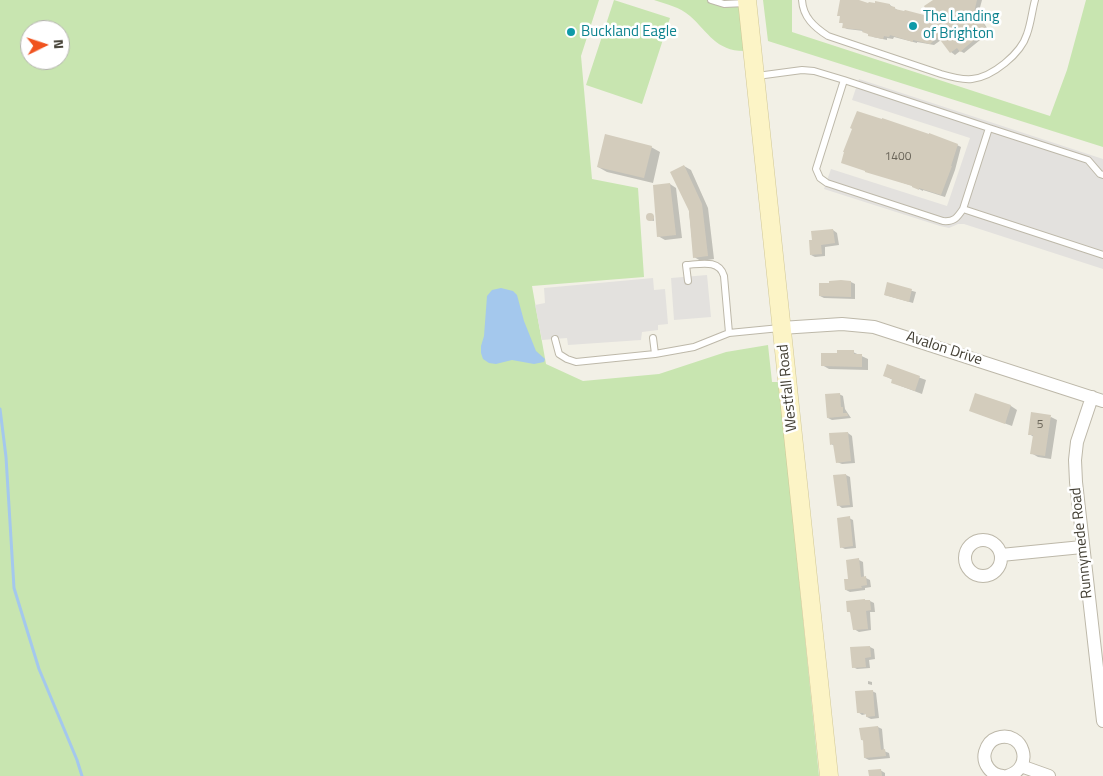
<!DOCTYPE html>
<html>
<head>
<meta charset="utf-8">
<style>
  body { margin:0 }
  #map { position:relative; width:1103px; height:776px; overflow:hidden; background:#f2f0e6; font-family:"Titillium Web",sans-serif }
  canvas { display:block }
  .north { position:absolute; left:20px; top:20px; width:50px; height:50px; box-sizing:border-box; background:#fff; border:1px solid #b4b3ae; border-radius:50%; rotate:86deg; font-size:14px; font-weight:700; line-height:20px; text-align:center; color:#444035 }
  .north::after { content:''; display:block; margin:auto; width:18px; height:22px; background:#f0531f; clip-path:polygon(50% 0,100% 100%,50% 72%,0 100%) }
</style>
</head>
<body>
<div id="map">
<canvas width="1103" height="776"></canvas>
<div class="north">N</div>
</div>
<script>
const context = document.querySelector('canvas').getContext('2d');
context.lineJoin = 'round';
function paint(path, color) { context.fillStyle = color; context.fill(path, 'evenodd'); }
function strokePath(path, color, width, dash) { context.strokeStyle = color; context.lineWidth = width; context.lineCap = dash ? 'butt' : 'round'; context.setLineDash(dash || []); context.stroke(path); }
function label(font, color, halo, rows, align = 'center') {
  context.font = font + ' "Titillium Web",sans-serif'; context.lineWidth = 5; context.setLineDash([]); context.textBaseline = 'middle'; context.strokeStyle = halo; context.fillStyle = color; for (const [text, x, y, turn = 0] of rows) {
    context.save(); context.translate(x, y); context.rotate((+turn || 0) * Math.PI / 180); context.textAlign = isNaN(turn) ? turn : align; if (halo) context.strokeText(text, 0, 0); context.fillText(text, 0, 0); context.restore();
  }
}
const green = new Path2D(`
  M 0,0 L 599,0 L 581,56 L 592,179 L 638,188 L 644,277 L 532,286 L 546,364 L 583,381 L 659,374 L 726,352 L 768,345 L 772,382 L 779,382 L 819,776 L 0,776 ZM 30,30 L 60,30 L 60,60 L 30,60 Z
  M 614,0 L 670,18 L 642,104 L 586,85 Z
  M 654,0 L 738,0 L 744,51 C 716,51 708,32 690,16 C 680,7 666,4 654,0 Z
  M 763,0 L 792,0 L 792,32 L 1050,116 L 1067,70 L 1086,0 L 1103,0 L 1103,147 L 768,41 Z`);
const parking = new Path2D(`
  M 859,79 L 1103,159 L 1103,269 L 964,224 L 958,224 L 949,228 L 940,226 L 824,189 L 831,169 L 947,206 L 970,138 L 852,100 Z
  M 707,275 L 711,317 L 674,320 L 671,278 Z
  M 653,278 L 654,290 L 665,289 L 668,324 L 658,325 L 658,330 L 642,332 L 641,340 L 568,345 L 567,338 L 542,340 L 535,305 L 545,303 L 544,288 Z`);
const water = new Path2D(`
  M 501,288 L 513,291 L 517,295 L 524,321 L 536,351 L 545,359 L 544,362 L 534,364 L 512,360 L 496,364 L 489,363 L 483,359 L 481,353 L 481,346 L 484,336 L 487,296 L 492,290 Z`);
const shadow = new Path2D(`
  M 841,0 L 850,0 L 864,4 L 890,5 L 899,11 L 924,16 L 929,13 L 935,0 L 982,0 L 978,15 L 990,32 L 964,53 L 960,51 L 955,55 L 951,52 L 941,40 L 934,45 L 917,42 L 917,43 L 894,37 L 893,39 L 887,38 L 887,40 L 873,37 L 864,31 L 847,29 L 843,27 L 844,24 L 840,22 L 841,17 L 838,15 Z
  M 957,145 L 961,147 L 955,170 L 945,197 L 923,190 L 923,191 L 913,186 L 866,171 Z
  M 651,147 L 660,152 L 653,183 L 607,172 L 598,167 Z
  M 684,166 L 691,170 L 708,208 L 714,259 L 701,261 L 694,257 Z
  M 670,184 L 676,188 L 682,238 L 665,240 L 658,236 Z
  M 648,215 L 654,216 L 654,221 L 648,220 Z
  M 833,230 L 837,233 L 839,245 L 825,247 L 825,256 L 815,257 L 811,255 Z
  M 851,282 L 855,284 L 855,299 L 824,298 L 820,296 Z
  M 888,284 L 916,292 L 913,303 L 885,295 Z
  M 853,352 L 868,359 L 868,370 L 829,369 L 822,365 L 838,354 Z
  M 888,366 L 926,380 L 922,394 L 893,383 L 893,380 L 885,376 Z
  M 839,394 L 843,396 L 845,409 L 851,418 L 832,420 L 828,418 Z
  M 976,395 L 1011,406 L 1017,410 L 1012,426 L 971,411 Z
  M 1051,417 L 1057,420 L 1051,459 L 1038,457 L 1031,453 L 1034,437 L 1029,434 Z
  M 848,433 L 852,436 L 855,463 L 842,464 L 837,462 L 835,446 L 831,444 Z
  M 846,475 L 850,477 L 853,507 L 842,508 L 838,505 Z
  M 849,518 L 853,520 L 856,548 L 845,549 L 841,547 Z
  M 859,560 L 863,562 L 864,577 L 870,580 L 871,587 L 865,588 L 865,590 L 850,592 L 846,590 Z
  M 870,601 L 874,603 L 875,612 L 870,612 L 871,630 L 859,632 L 854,629 L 851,613 L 848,611 Z
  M 870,647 L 874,649 L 875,659 L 869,660 L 870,668 L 857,669 L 853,667 Z
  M 868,681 L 872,682 L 872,685 L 868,684 Z
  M 872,691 L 876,693 L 879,718 L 871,719 L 867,717 L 867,714 L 862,715 L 858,712 Z
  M 878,727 L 882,729 L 884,751 L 889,753 L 890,758 L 869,760 L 865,758 L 864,741 L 862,740 Z
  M 880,770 L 885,773 L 885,776 L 870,776 Z`);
const stream = new Path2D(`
  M 0,409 L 6,457 L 14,588 L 39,669 L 77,760 L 82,776`);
const building = new Path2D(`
  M 840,0 L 859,0 L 868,3 L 869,2 L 875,3 L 875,1 L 890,4 L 890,6 L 895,7 L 895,9 L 904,11 L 905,10 L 924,15 L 927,12 L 924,6 L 933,0 L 977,0 L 974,12 L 987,29 L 960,52 L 957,48 L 950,53 L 938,37 L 930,44 L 913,40 L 913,42 L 890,35 L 889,37 L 884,36 L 883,39 L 868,36 L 868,34 L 862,32 L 863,30 L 842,28 L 843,23 L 839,23 L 840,16 L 837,16 Z
  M 857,111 L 882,119 L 882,118 L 929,134 L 929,133 L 958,144 L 951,166 L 952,166 L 941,195 L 919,188 L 919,190 L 912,187 L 912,186 L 865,172 L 865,171 L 841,163 L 844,152 L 843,152 L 852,129 L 850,128 Z
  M 605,134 L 652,146 L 644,178 L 597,167 Z
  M 684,165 L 702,204 L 708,256 L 693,258 L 689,211 L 670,172 Z
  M 670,183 L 676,235 L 657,237 L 653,185 Z
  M646 217a4 4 0 1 1 8 0a4 4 0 1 1-8 0Z
  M 833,229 L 835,243 L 821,245 L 822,254 L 810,255 L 809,240 L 812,240 L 811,231 Z
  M 841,280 L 851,281 L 851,297 L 819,296 L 819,283 L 829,283 L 829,281 Z
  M 887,282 L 912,289 L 909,302 L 884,295 Z
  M 837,350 L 854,350 L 854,354 L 862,354 L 862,367 L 821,366 L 821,353 L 837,353 Z
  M 887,364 L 920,376 L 915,391 L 891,383 L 892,379 L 883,376 Z
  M 840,393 L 841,407 L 843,407 L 843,413 L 847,413 L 848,416 L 827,418 L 825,394 Z
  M 975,393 L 1011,405 L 1005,424 L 969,411 Z
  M 1031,412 L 1051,415 L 1045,456 L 1030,454 L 1033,435 L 1028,435 Z
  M 848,432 L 851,461 L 836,463 L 833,444 L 830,445 L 829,433 Z
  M 846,474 L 850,505 L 837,506 L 833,475 Z
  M 850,516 L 853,546 L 840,548 L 837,518 Z
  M 859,558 L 861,577 L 866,576 L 867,585 L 861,586 L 862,588 L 845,590 L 844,579 L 848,579 L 846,560 Z
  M 865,599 L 865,600 L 870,600 L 871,610 L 866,611 L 868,629 L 853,630 L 850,612 L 847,612 L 846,601 Z
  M 870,646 L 871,657 L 865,658 L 866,667 L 852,668 L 850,647 Z
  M 873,690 L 875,716 L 866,717 L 866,714 L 864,714 L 863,713 L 857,713 L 855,691 Z
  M 878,726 L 881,750 L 885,749 L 886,756 L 864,758 L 863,740 L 861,740 L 859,728 Z
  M 881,769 L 882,776 L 869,776 L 868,770 Z`);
const lane = new Path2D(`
  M 711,0 L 724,4 L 746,3
  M 802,0 C 803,17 814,27 828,36 L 941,74 C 951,77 962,80 972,79 C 992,77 1021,54 1027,34 C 1031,23 1032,11 1035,0
  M 757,76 L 802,70 L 814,71 L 844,80 L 816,169 L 820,178 L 827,183 L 943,221 C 954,222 957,218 963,209 L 989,128 L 844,80
  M 989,128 L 1088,160 L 1100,174 L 1103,175
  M 963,209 L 1103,255
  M 688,281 L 686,265 C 701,264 719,259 724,276 L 729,333
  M 653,338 L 655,354
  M 555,339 L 559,354 L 567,359 L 576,362 L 655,354 L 694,347 L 729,333 L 780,328`);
const street = new Path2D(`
  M 781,328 L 842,324 L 874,327 L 1103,401
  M 1092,397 L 1077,442 L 1075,460 L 1076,482 L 1103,721
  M965 558a18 18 0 1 1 36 0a18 18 0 1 1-36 0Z
  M 1001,555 L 1082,547
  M 1021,766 L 1049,776
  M 1003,776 C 991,775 982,764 985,752 C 987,745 991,740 997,738 C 1023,729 1036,768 1007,776`);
const secondary = new Path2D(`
  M 747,0 L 829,776`);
const markers = [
  [913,26,5,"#0f9aa8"],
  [571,32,5,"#0f9aa8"]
];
const numberNames = [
  ["1400",898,157],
  ["5",1040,425]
];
const cultureNames = [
  ["The Landing",923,17],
  ["of Brighton",923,34],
  ["Buckland Eagle",581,32]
];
const streetNames = [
  ["Avalon Drive",944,349,18],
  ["Westfall Road",788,388,-96],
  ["Runnymede Road",1082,543,-96]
];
paint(green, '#c8e5b0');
paint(parking, '#e3e1de');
paint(water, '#a4c8ed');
paint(shadow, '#0003');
strokePath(stream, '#a4c8ed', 3);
paint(building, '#d3ccbc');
strokePath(lane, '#bdb8a9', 8);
strokePath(street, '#bdb8a9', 14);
strokePath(secondary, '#d0c797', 19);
strokePath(lane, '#fff', 6);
strokePath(street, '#fff', 12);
strokePath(secondary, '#fcf4c6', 18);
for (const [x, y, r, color] of markers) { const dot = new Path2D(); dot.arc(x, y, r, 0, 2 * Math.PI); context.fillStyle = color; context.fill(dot); strokePath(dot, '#fff', 2); }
label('12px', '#686357', null, numberNames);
label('15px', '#0d838f', '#fff', cultureNames, 'left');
label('15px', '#444035', '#fff', streetNames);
</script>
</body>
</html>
